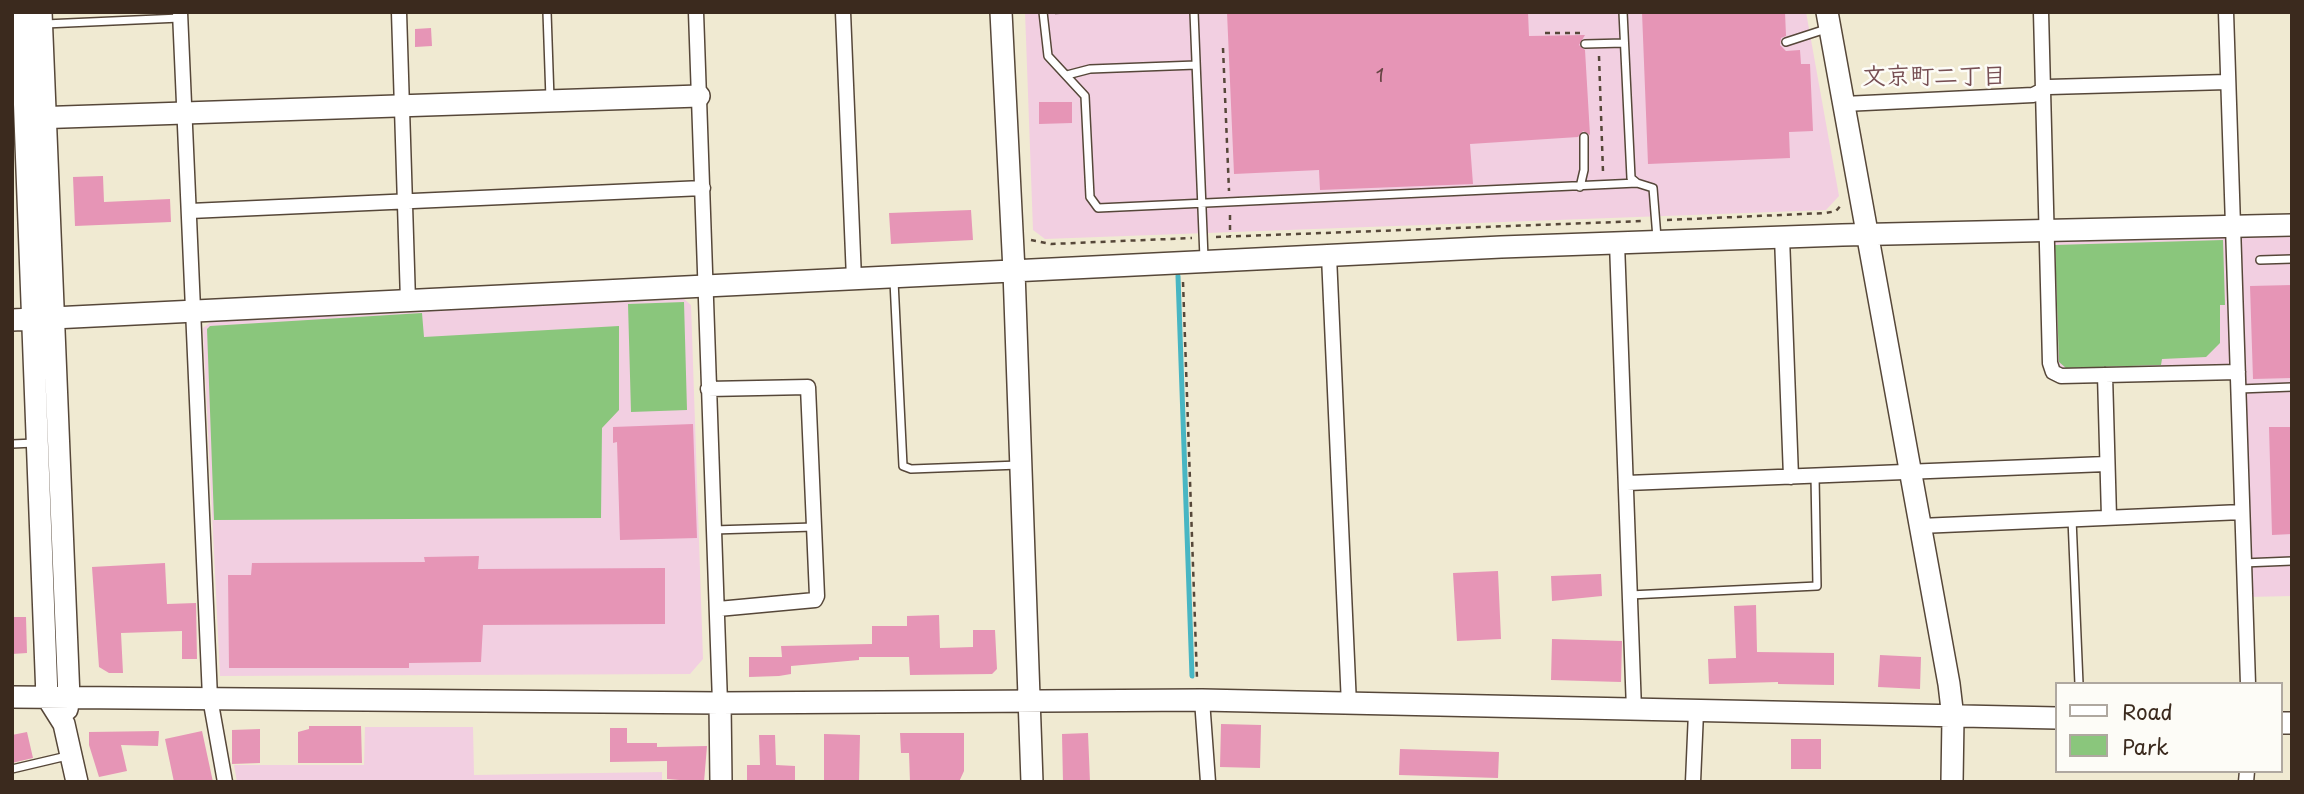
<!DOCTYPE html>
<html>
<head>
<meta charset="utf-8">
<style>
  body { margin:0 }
  #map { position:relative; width:2304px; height:794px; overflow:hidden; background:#f0ead2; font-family:"Playpen Sans",sans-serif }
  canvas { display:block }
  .frame { position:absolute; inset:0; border:14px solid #3b2a1e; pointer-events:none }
  .legend { position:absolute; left:2055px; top:682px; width:228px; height:91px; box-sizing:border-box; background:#fdfcf7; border:2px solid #afa8a0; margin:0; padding:9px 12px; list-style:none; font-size:21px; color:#3b2a1e }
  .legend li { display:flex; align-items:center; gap:14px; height:35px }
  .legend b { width:35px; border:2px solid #afa8a0 }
</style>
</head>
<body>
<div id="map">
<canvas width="2304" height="794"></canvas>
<div class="frame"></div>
<ul class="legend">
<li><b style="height:9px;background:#fff"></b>Road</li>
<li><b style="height:19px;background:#8ac67c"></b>Park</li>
</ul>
</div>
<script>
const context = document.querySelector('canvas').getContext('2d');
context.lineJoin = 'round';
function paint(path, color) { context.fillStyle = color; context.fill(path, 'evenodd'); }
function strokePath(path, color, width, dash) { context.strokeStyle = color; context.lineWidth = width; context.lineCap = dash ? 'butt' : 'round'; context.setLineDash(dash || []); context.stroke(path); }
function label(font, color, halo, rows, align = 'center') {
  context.font = font + ' "Playpen Sans","Klee One",sans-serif'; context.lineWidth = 5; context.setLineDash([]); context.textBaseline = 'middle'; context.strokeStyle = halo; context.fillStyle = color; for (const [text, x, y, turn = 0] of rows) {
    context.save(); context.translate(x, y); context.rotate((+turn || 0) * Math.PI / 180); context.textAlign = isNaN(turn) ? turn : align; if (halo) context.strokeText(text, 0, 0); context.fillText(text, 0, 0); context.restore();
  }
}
const built = new Path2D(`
  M 1025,12 L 1806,12 L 1839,196 L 1826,210 L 1045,239 L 1033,230 Z
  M 2292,227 L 2292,596 L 2249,597 L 2245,365 L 2056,370 L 2054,231 Z
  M 684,299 L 691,305 L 703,659 L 690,674 L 220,676 L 203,328 L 212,321 Z
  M 365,727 L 473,727 L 474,775 L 662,772 L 662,782 L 237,782 L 234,765 L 364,765 Z`);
const green = new Path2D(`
  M 2223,240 L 2225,305 L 2220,305 L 2220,343 L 2206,357 L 2162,359 L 2161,365 L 2066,368 L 2059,362 L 2055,245 Z
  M 684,302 L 687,410 L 631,412 L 628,304 Z
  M 422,313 L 424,337 L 619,326 L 619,410 L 602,428 L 601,518 L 214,520 L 207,329 L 210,326 Z`);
const stream = new Path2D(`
  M 1178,276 L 1192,676`);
const building = new Path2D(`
  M 1227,12 L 1528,12 L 1529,36 L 1585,35 L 1579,45 L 1585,50 L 1590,135 L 1583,131 L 1578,137 L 1470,144 L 1473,184 L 1320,190 L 1319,170 L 1234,174 Z
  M 1642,12 L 1785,12 L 1786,36 L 1781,38 L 1780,45 L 1786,51 L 1800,50 L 1801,64 L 1810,64 L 1813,131 L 1789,132 L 1790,158 L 1648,164 Z
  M 431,28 L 432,46 L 415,47 L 415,29 Z
  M 1039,102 L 1072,102 L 1072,123 L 1039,124 Z
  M 103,176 L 104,202 L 170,199 L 171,222 L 75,226 L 73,177 Z
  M 971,210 L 973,240 L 891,244 L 889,213 Z
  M 2292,285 L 2292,378 L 2253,379 L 2250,286 Z
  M 693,424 L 697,538 L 620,540 L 617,442 L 613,443 L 613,427 Z
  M 2269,427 L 2292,427 L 2292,534 L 2272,535 Z
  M 479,556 L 478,569 L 665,568 L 665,624 L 483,625 L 481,662 L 409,663 L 409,668 L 229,668 L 228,575 L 251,575 L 252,563 L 425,562 L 424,557 Z
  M 165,563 L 167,604 L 196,603 L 197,659 L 182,659 L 182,631 L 121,633 L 123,673 L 109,673 L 99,667 L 92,567 Z
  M 1498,571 L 1501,639 L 1457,641 L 1453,573 Z
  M 1601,574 L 1602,596 L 1552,601 L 1551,576 Z
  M 1756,605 L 1757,652 L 1834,653 L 1834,685 L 1778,684 L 1778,682 L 1709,684 L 1708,659 L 1736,658 L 1734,606 Z
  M 939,615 L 940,648 L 973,647 L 973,630 L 995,630 L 997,669 L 992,674 L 910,675 L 909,657 L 859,657 L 859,660 L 791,666 L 791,674 L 779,676 L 749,677 L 749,657 L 782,657 L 781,646 L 872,644 L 872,626 L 907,626 L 907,616 Z
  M 12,617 L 26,617 L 27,653 L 12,654 Z
  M 1552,639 L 1622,641 L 1621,682 L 1551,680 Z
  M 1880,655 L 1921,657 L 1920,689 L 1878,687 Z
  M 1221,724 L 1261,725 L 1260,768 L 1220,767 Z
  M 309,726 L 361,726 L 362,763 L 298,763 L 298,732 L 309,729 Z
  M 610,728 L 627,728 L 627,743 L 657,743 L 657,747 L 707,746 L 704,782 L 667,779 L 667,761 L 610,762 Z
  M 260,729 L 260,763 L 232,764 L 232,730 Z
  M 159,731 L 158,746 L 121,745 L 127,771 L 99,777 L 89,745 L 89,732 Z
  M 202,731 L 213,782 L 174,782 L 165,739 Z
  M 27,732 L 33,758 L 12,763 L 12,735 Z
  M 900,733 L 964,733 L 964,771 L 959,782 L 910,782 L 909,753 L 901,753 Z
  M 1088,733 L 1090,782 L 1063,782 L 1062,734 Z
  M 824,734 L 860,735 L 859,782 L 824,782 Z
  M 759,735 L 775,735 L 776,765 L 795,766 L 795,782 L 747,782 L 747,765 L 760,765 Z
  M 1791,739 L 1821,739 L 1821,769 L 1791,769 Z
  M 1400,749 L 1499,752 L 1498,778 L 1399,775 Z`);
const path = new Path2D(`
  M 1055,13 L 1076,12
  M 1545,33 L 1580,33
  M 1223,48 L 1229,191
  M 1599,56 L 1603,172
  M 1230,215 L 1230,236
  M 1667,220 L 1826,213 L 1836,211 L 1842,204
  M 1216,237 L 1643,221
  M 1031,240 L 1051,244 L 1192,238
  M 1183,282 L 1197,679`);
const lane = new Path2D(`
  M 547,12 L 550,99
  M 1043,12 L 1048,56 L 1085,96 L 1090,197 L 1098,208 L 1637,183
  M 1194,12 L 1204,258
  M 1623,12 L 1631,178 L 1637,183 L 1653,188 L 1657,238
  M 45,24 L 180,18
  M 1786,42 L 1826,29
  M 1585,44 L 1624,43
  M 1067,75 L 1090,69 L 1196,65
  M 1580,187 L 1584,170 L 1584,137
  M 2260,260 L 2292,259
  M 894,281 L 903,466 L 911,469 L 1019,465
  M 2239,389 L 2292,387
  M 12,444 L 35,443
  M 2072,519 L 2079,684
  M 713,530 L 814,527
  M 2243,563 L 2292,561
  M 1630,595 L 1817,586 L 1815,476
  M 12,769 L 67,756`);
const street = new Path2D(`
  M 180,12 L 210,698 L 225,782
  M 399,12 L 408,301
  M 696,12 L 720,703
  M 843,12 L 854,279
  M 2041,12 L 2050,363 L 2053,372 L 2061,376 L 2238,372
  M 2226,12 L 2248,684
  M 1844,104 L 2033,95 L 2049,87 L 2227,82
  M 190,211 L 703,188
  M 1782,237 L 1791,477
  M 1617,243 L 1634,710
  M 1329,256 L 1349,705
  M 2105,375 L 2109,517
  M 708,389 L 808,387 L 817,596 L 815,600 L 718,609
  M 1627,483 L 2106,464
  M 1920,526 L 2242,512
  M 1202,700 L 1208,782
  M 1693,782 L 1696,712
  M 2246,782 L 2247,771`);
const secondary = new Path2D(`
  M 21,12 L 47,697 L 64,724 L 77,782
  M 41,12 L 69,698 L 67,709
  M 1001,12 L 1014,271 L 1032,782
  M 1827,12 L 1949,684 L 1953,718 L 1952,782
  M 33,118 L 699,96
  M 12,320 L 1501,247 L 1842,235 L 2292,225
  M 12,697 L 720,703 L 1202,700 L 2057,718
  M 720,703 L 721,782
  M 2281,723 L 2292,723`);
const numberNames = [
  ["1",1380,77]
];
const neighbourhoodNames = [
  ["文京町二丁目",1934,77]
];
paint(built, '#f2cfe1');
paint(green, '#8ac67c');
strokePath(stream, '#48b6c3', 5);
paint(building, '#e695b6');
strokePath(lane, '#564739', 10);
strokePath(street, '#564739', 17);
strokePath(secondary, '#564739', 24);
strokePath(path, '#564739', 2.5, [5, 5]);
strokePath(lane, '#fff', 7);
strokePath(street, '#fff', 14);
strokePath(secondary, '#fff', 21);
label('19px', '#664544', null, numberNames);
label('bold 24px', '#774f53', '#fdfcf7', neighbourhoodNames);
</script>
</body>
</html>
